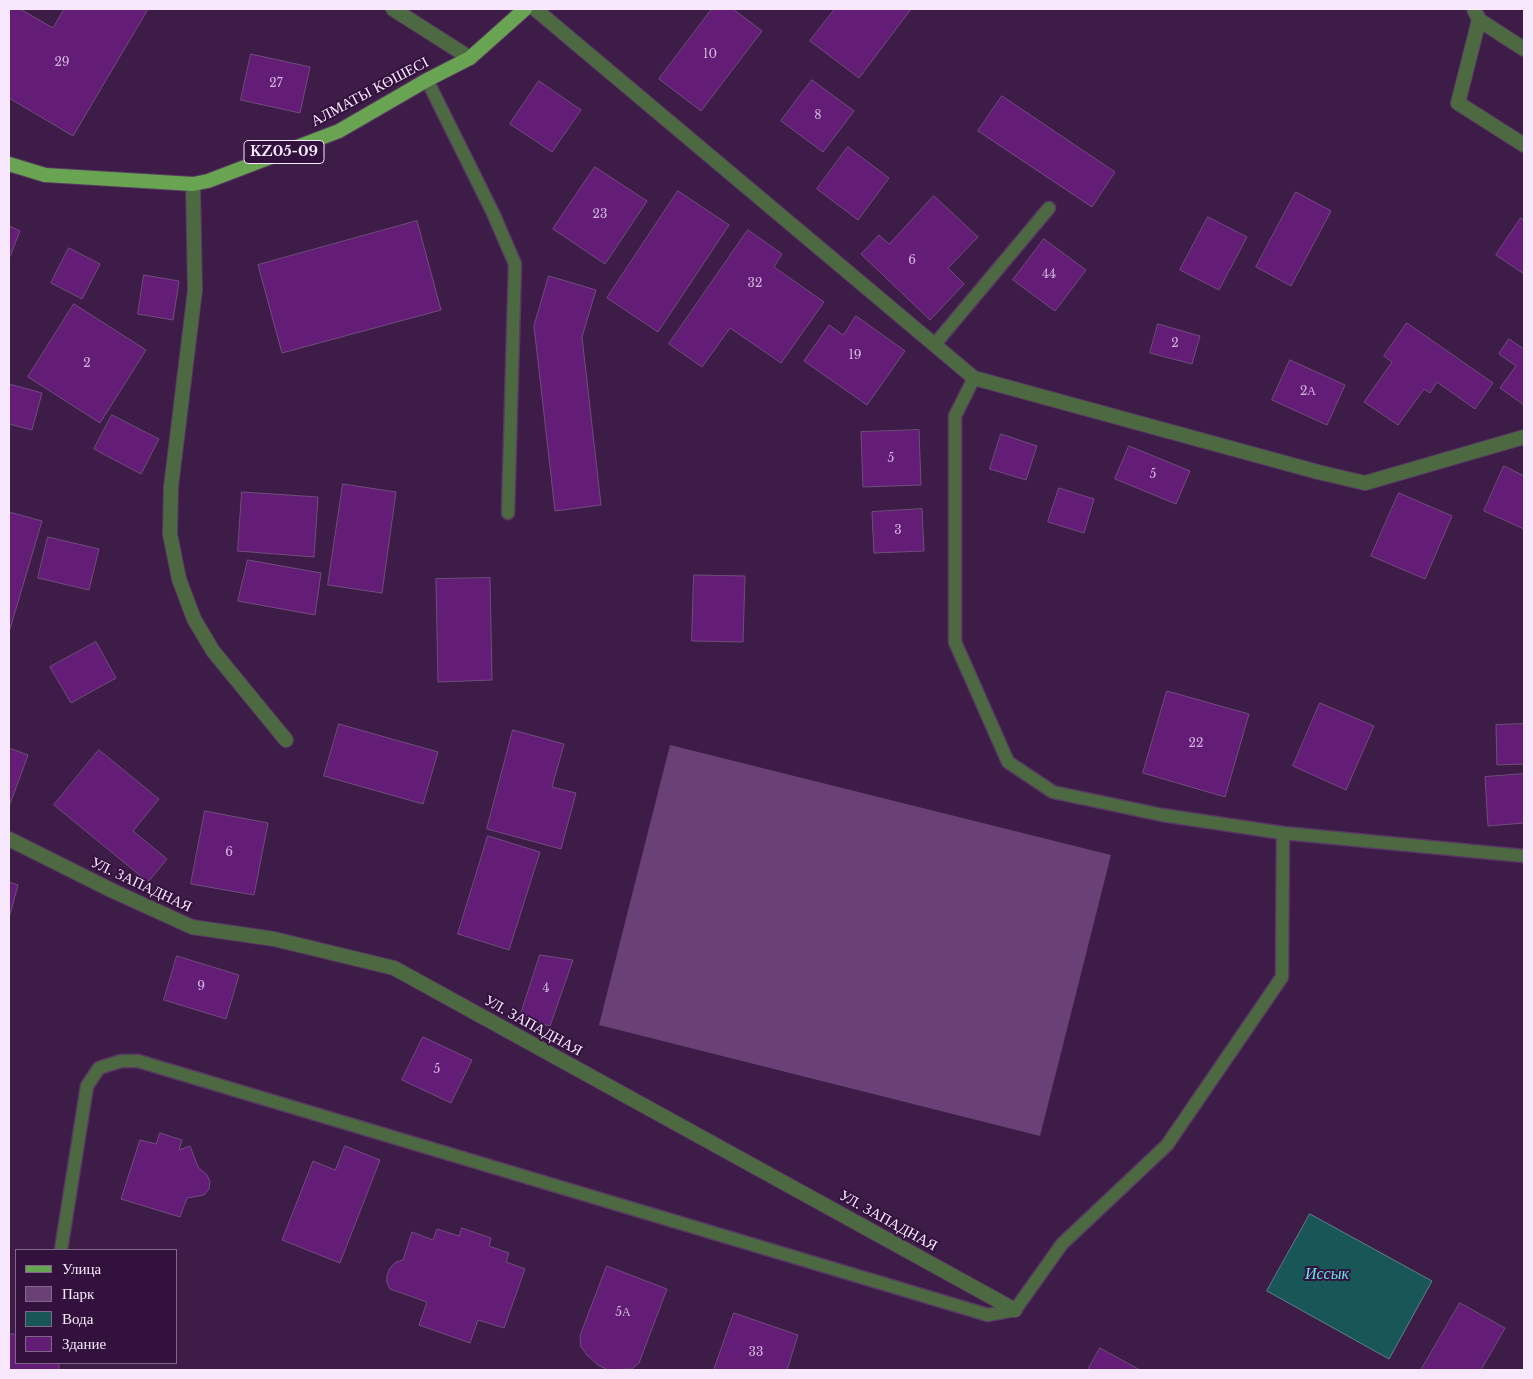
<!DOCTYPE html>
<html>
<head>
<meta charset="utf-8">
<style>
  body { margin:0 }
  #map { position:relative; width:1533px; height:1379px; overflow:hidden; background:#3d1c47; font-family:"Libre Baskerville",serif }
  canvas { display:block }
  .frame { position:absolute; inset:0; border:10px solid #f8e8fe; pointer-events:none }
  .legend { position:absolute; left:15px; top:1249px; width:162px; height:115px; box-sizing:border-box; background:#32123c; border:1px solid #81688a; margin:0; padding:6px 9px; list-style:none; font-size:15px; color:#f8e8fe }
  .legend li { display:flex; align-items:center; gap:10px; height:25px }
  .legend b { width:25px; border:1px solid #81688a }
</style>
</head>
<body>
<div id="map">
<canvas width="1533" height="1379"></canvas>
<div class="frame"></div>
<ul class="legend">
<li><b style="height:6px;background:#69a452"></b>Улица</li>
<li><b style="height:14px;background:#694176"></b>Парк</li>
<li><b style="height:14px;background:#195658"></b>Вода</li>
<li><b style="height:14px;background:#631d77"></b>Здание</li>
</ul>
</div>
<script>
const context = document.querySelector('canvas').getContext('2d');
context.lineJoin = 'round';
function paint(path, color) { context.fillStyle = color; context.fill(path, 'evenodd'); }
function strokePath(path, color, width, dash) { context.strokeStyle = color; context.lineWidth = width; context.lineCap = dash ? 'butt' : 'round'; context.setLineDash(dash || []); context.stroke(path); }
function label(font, color, halo, rows, align = 'center') {
  context.font = font + ' "Libre Baskerville",serif'; context.lineWidth = 4; context.setLineDash([]); context.textBaseline = 'middle'; context.strokeStyle = halo; context.fillStyle = color; for (const [text, x, y, turn = 0] of rows) {
    context.save(); context.translate(x, y); context.rotate((+turn || 0) * Math.PI / 180); context.textAlign = isNaN(turn) ? turn : align; if (halo) context.strokeText(text, 0, 0); context.fillText(text, 0, 0); context.restore();
  }
}
const green = new Path2D(`
  M 670,745 L 1111,855 L 1040,1136 L 599,1025 Z`);
const water = new Path2D(`
  M 1310,1214 L 1432,1281 L 1389,1359 L 1267,1291 Z`);
const building = new Path2D(`
  M 9,9 L 20,9 L 53,28 L 64,9 L 148,9 L 73,136 L 9,98 Z
  M 712,9 L 733,9 L 762,31 L 701,111 L 659,79 Z
  M 835,9 L 911,9 L 859,78 L 810,41 Z
  M 251,54 L 310,67 L 300,113 L 241,100 Z
  M 812,80 L 854,111 L 823,152 L 781,121 Z
  M 539,81 L 581,110 L 552,152 L 510,124 Z
  M 1002,96 L 1115,172 L 1092,207 L 978,131 Z
  M 848,147 L 889,178 L 858,220 L 817,189 Z
  M 595,167 L 647,201 L 605,264 L 553,229 Z
  M 678,191 L 729,225 L 658,332 L 607,298 Z
  M 1296,192 L 1331,211 L 1291,286 L 1256,267 Z
  M 934,196 L 978,237 L 948,268 L 964,284 L 930,320 L 861,254 L 879,235 L 889,244 Z
  M 1208,217 L 1247,237 L 1219,290 L 1180,270 Z
  M 1521,218 L 1524,221 L 1524,274 L 1496,255 Z
  M 417,221 L 441,310 L 282,353 L 258,265 Z
  M 9,226 L 20,231 L 9,259 Z
  M 748,230 L 782,254 L 774,267 L 824,302 L 781,363 L 730,328 L 702,367 L 669,344 Z
  M 1044,239 L 1086,270 L 1055,311 L 1013,280 Z
  M 69,248 L 100,264 L 82,299 L 51,283 Z
  M 144,275 L 179,281 L 173,320 L 138,314 Z
  M 549,276 L 596,290 L 582,337 L 601,505 L 555,511 L 534,326 Z
  M 74,304 L 146,350 L 100,423 L 28,377 Z
  M 856,316 L 905,351 L 867,405 L 804,361 L 829,325 L 843,335 Z
  M 1407,323 L 1493,383 L 1475,409 L 1437,382 L 1430,393 L 1424,389 L 1398,425 L 1364,402 L 1392,362 L 1384,356 Z
  M 1158,324 L 1200,336 L 1192,364 L 1150,353 Z
  M 1509,339 L 1524,349 L 1524,405 L 1500,388 L 1516,366 L 1499,354 Z
  M 1290,360 L 1345,385 L 1327,425 L 1272,400 Z
  M 9,384 L 42,393 L 32,430 L 9,424 Z
  M 112,415 L 159,439 L 141,474 L 94,449 Z
  M 919,430 L 921,485 L 863,487 L 861,432 Z
  M 1001,434 L 1037,446 L 1026,480 L 990,469 Z
  M 1129,446 L 1190,471 L 1176,504 L 1115,479 Z
  M 1504,466 L 1524,476 L 1524,529 L 1484,511 Z
  M 343,484 L 396,492 L 382,593 L 328,585 Z
  M 1059,488 L 1094,499 L 1084,533 L 1048,522 Z
  M 242,492 L 318,497 L 314,557 L 238,551 Z
  M 1399,493 L 1452,516 L 1425,579 L 1371,556 Z
  M 922,509 L 924,551 L 874,553 L 872,512 Z
  M 9,512 L 42,521 L 10,629 L 9,629 Z
  M 48,537 L 99,549 L 89,590 L 38,578 Z
  M 248,560 L 321,573 L 315,615 L 238,601 Z
  M 694,575 L 745,576 L 743,642 L 692,641 Z
  M 490,578 L 492,680 L 438,682 L 436,579 Z
  M 96,642 L 116,678 L 71,703 L 50,667 Z
  M 1167,691 L 1249,714 L 1225,797 L 1143,773 Z
  M 1320,703 L 1374,726 L 1346,790 L 1293,766 Z
  M 339,724 L 438,752 L 423,804 L 324,776 Z
  M 1524,724 L 1524,764 L 1497,765 L 1496,725 Z
  M 513,730 L 564,744 L 552,787 L 576,793 L 561,849 L 487,829 Z
  M 9,748 L 28,755 L 10,804 L 9,803 Z
  M 99,750 L 159,799 L 133,831 L 167,859 L 148,882 L 54,805 Z
  M 1524,774 L 1524,823 L 1488,826 L 1485,777 Z
  M 205,811 L 268,823 L 254,895 L 191,884 Z
  M 488,836 L 540,852 L 509,950 L 458,934 Z
  M 9,882 L 18,885 L 9,918 Z
  M 540,955 L 573,960 L 550,1026 L 520,1017 Z
  M 177,956 L 239,975 L 226,1019 L 164,1000 Z
  M 423,1037 L 472,1060 L 451,1103 L 402,1080 Z
  M 160,1133 L 182,1140 L 179,1150 L 190,1146 L 198,1167 L 207,1175 L 210,1182 L 209,1189 L 204,1195 L 187,1198 L 180,1217 L 121,1199 L 140,1140 L 156,1144 Z
  M 345,1146 L 380,1160 L 340,1263 L 282,1240 L 313,1161 L 335,1170 Z
  M 462,1228 L 491,1238 L 489,1246 L 509,1253 L 506,1262 L 525,1269 L 504,1328 L 478,1320 L 470,1343 L 419,1325 L 427,1302 L 390,1289 L 387,1283 L 387,1276 L 390,1268 L 396,1262 L 403,1260 L 412,1232 L 433,1240 L 437,1229 L 459,1236 Z
  M 607,1266 L 667,1289 L 639,1363 L 632,1369 L 608,1370 L 598,1365 L 587,1355 L 581,1347 L 580,1336 Z
  M 1460,1303 L 1505,1328 L 1481,1370 L 1421,1370 Z
  M 734,1313 L 798,1335 L 787,1370 L 714,1370 Z
  M 9,1334 L 16,1334 L 16,1363 L 59,1363 L 59,1370 L 9,1370 Z
  M 1100,1348 L 1140,1370 L 1088,1370 Z`);
const service = new Path2D(`
  M 427,80 L 493,213 L 515,264 L 508,513
  M 935,344 L 1049,208
  M 974,378 L 955,416 L 955,642 L 1008,762 L 1053,792 L 1162,815 L 1283,833 L 1524,856
  M 61,1250 L 87,1086 L 99,1068 L 121,1061 L 138,1061 L 988,1315 L 1015,1310 L 1062,1244 L 1167,1145 L 1282,977 L 1283,833`);
const minor = new Path2D(`
  M 393,9 L 470,58
  M 535,9 L 974,378 L 1318,472 L 1365,483 L 1524,437
  M 1474,9 L 1479,20 L 1524,49
  M 1479,20 L 1458,103 L 1524,145
  M 193,184 L 195,290 L 171,487 L 170,534 L 179,579 L 194,619 L 213,651 L 286,740
  M 9,839 L 113,891 L 192,927 L 274,939 L 394,968 L 1015,1310`);
const primary = new Path2D(`
  M 9,164 L 45,175 L 193,184 L 208,181 L 339,131 L 427,80 L 470,58 L 525,9`);
const numberNames = [
  ["10",710,55],
  ["29",62,63],
  ["27",276,84],
  ["8",818,116],
  ["23",600,215],
  ["6",912,261],
  ["44",1049,275],
  ["32",755,284],
  ["2",1175,344],
  ["19",855,356],
  ["2",87,364],
  ["2А",1308,392],
  ["5",891,459],
  ["5",1153,475],
  ["3",898,531],
  ["22",1196,744],
  ["6",229,853],
  ["9",201,987],
  ["4",546,989],
  ["5",437,1070],
  ["5А",623,1313],
  ["33",756,1353]
];
const shields = [
  [284,152,80]
];
const shieldNames = [
  ["KZ05-09",284,152]
];
const streetNames = [
  ["АЛМАТЫ КӨШЕСІ",370,92,-28],
  ["УЛ. ЗАПАДНАЯ",141,885,25],
  ["УЛ. ЗАПАДНАЯ",533,1026,29],
  ["УЛ. ЗАПАДНАЯ",888,1221,29]
];
const waterNames = [
  ["Иссык",1327,1274]
];
paint(green, '#694176');
paint(water, '#195658');
strokePath(water, '#5c828a', 1);
paint(building, '#631d77');
strokePath(building, '#704d7c', 1);
strokePath(service, '#573961', 15);
strokePath(minor, '#573961', 16);
strokePath(primary, '#573961', 16);
strokePath(service, '#4d6942', 12);
strokePath(minor, '#4d6942', 14);
strokePath(primary, '#69a452', 14);
label('12px', '#d3b5dc', null, numberNames);
for (const [x, y, w] of shields) { const box = new Path2D(); box.roundRect(x - w / 2, y - 11.5, w, 23, 4); context.fillStyle = '#32123c'; context.fill(box); strokePath(box, '#f8e8fe', 1); }
label('bold 14px', '#f8e8fe', null, shieldNames);
label('15px', '#f8e8fe', '#32123c', streetNames);
label('italic 16px', '#69e3e6', '#32123c', waterNames);
</script>
</body>
</html>
